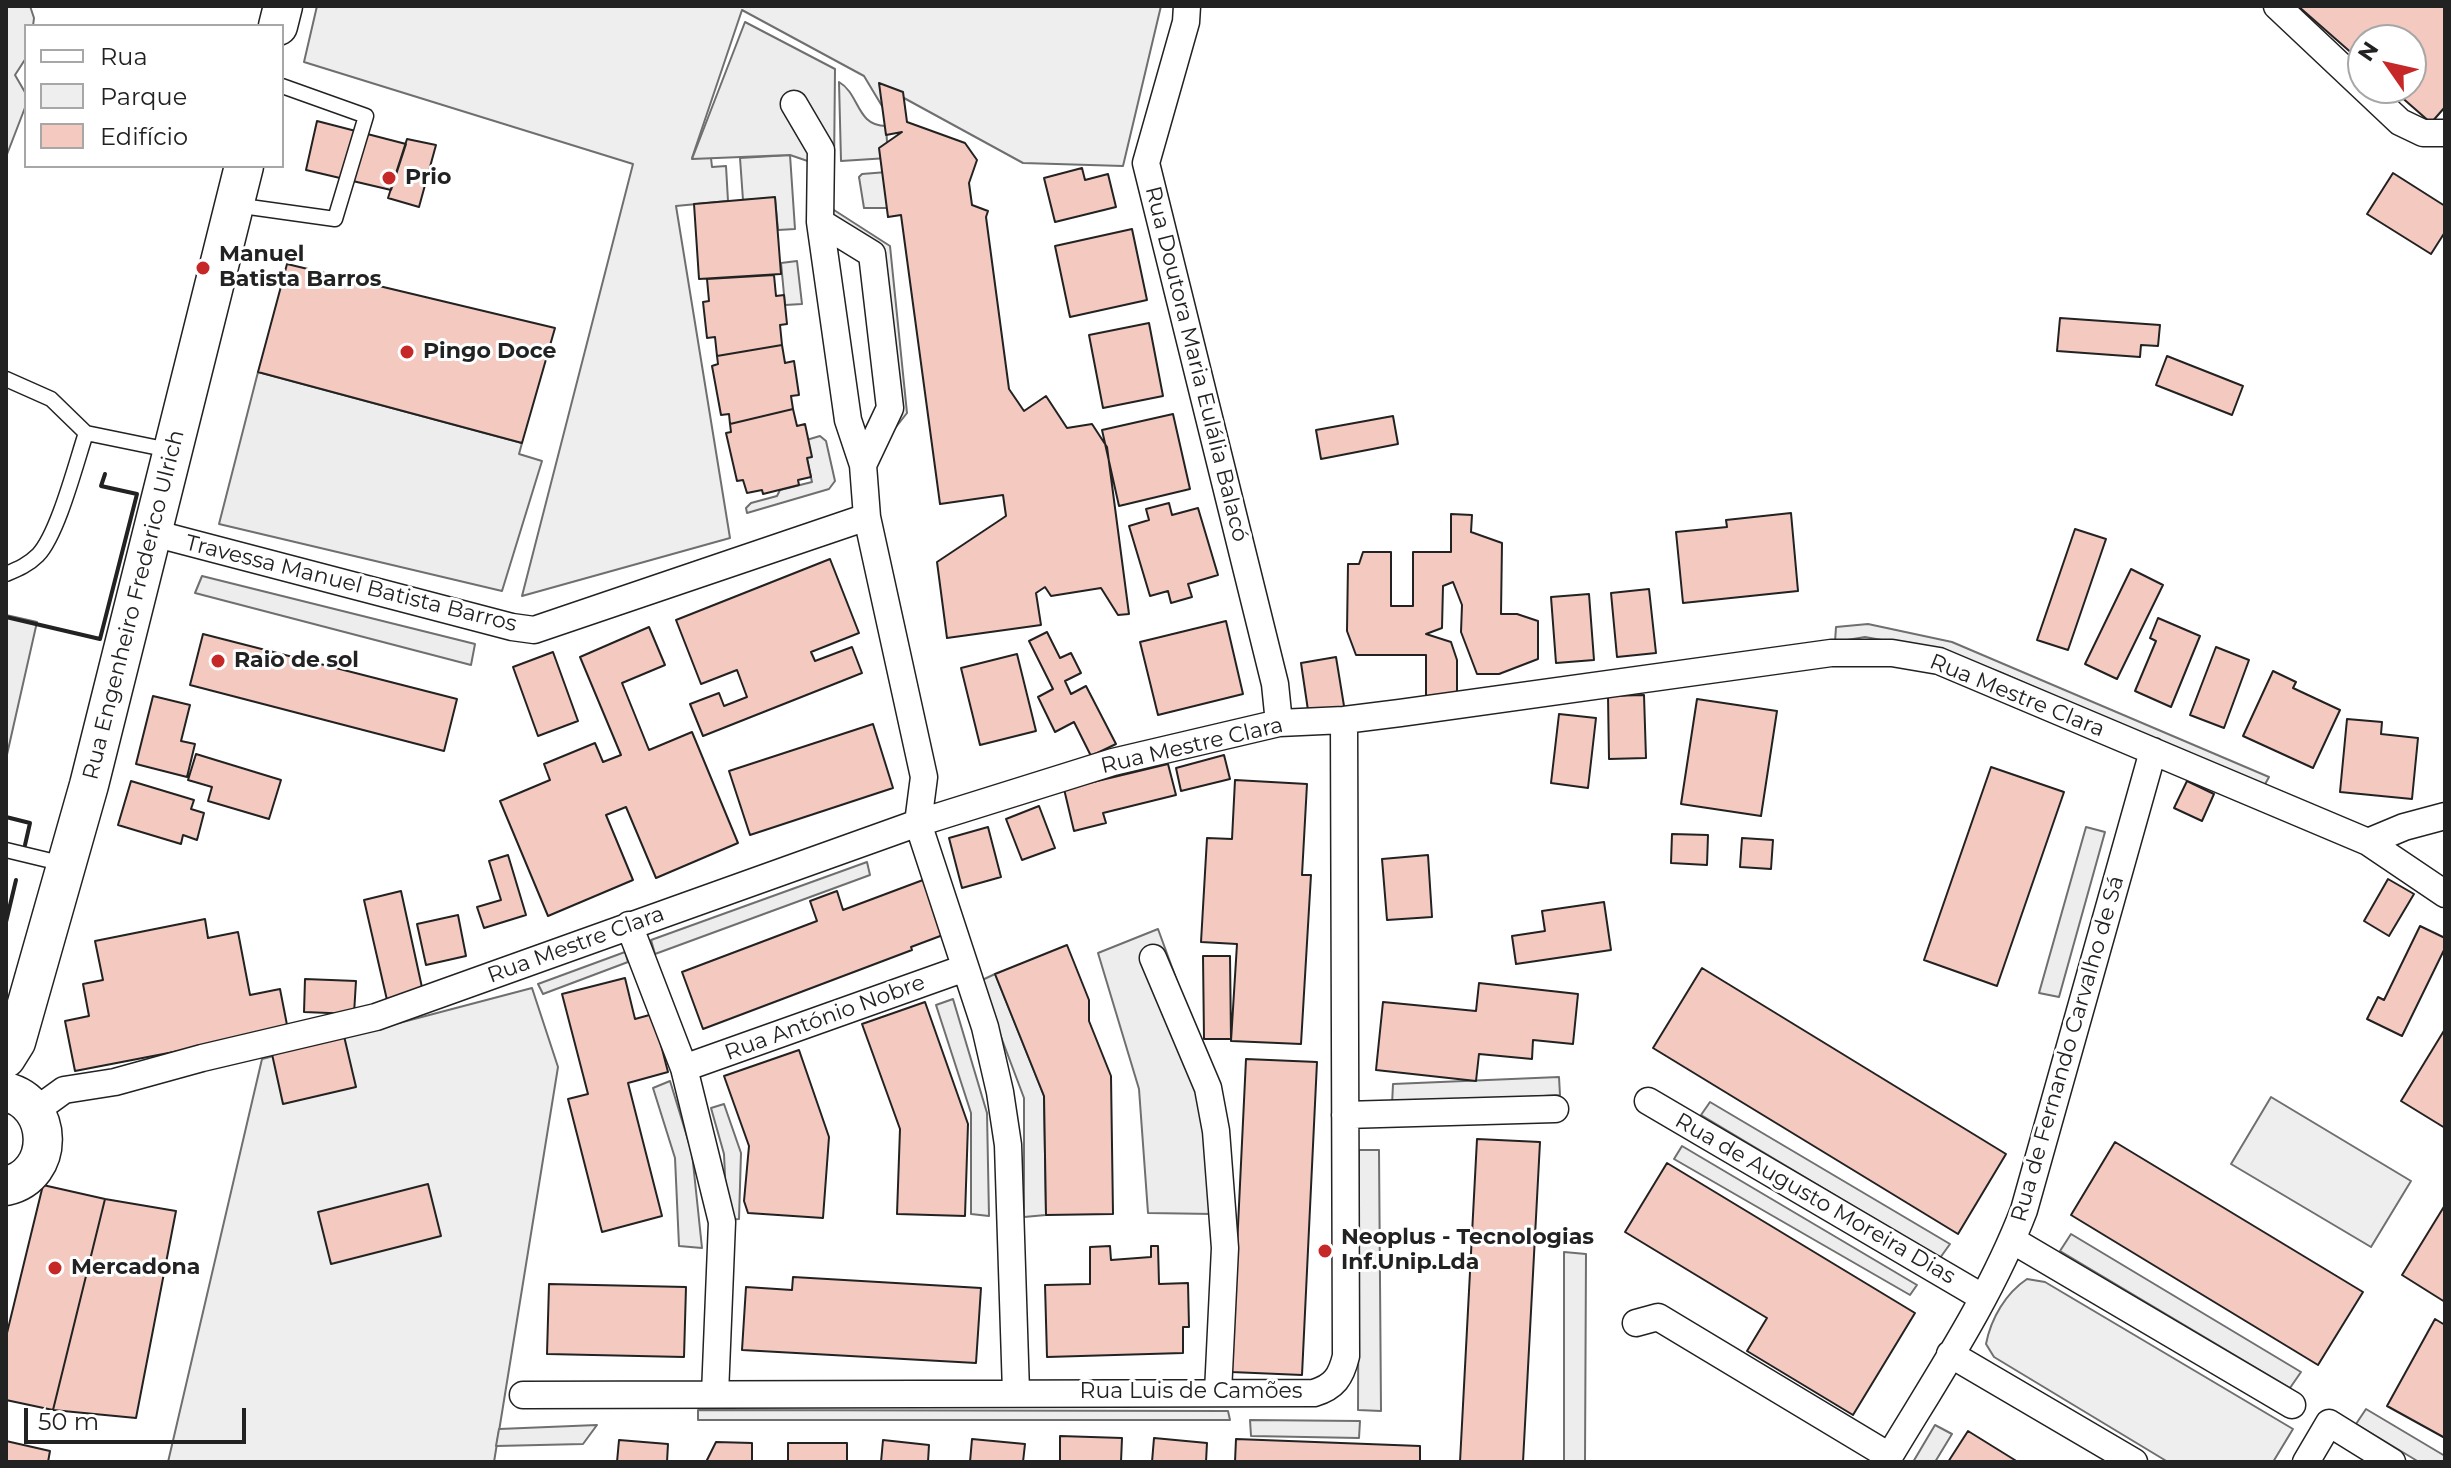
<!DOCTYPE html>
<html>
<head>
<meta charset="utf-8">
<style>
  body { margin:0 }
  #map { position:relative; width:2451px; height:1468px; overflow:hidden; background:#fff; font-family:Montserrat,sans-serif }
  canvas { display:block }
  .frame { position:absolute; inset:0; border:8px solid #222; pointer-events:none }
  .legend { position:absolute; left:24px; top:24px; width:260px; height:144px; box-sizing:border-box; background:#fff; border:2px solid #a7a7a7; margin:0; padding:10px 14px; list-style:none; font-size:24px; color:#222 }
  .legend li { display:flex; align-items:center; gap:16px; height:40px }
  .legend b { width:40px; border:2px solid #a7a7a7 }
  .north { position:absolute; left:2347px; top:24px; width:80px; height:80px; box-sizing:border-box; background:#fff; border:2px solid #a7a7a7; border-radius:50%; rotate:304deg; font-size:22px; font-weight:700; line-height:32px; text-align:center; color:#222 }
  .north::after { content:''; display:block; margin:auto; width:28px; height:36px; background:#c62828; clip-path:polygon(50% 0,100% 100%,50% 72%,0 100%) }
  .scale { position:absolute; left:24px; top:1408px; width:222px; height:36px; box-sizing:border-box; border:4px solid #222; border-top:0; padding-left:10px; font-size:24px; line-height:28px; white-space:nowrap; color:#222; -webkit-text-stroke:6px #fff; paint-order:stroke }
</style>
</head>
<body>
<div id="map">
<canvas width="2451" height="1468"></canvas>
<div class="frame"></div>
<ul class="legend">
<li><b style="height:10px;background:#fff"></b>Rua</li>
<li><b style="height:22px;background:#eee"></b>Parque</li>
<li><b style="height:22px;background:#f3c9c0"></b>Edifício</li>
</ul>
<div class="north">N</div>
<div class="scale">50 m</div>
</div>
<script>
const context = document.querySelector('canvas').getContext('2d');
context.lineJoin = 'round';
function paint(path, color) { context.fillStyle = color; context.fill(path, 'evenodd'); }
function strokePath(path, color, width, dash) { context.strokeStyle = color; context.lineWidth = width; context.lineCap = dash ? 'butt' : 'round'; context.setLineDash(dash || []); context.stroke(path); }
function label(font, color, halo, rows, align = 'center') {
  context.font = font + ' Montserrat,sans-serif'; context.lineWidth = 6; context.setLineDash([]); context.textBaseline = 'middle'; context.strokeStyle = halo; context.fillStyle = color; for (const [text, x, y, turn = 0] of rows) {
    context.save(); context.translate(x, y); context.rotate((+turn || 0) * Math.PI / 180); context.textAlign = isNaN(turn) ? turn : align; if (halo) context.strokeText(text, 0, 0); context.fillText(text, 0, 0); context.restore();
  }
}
const green = new Path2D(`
  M 6,6 L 30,6 L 34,18 L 33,26 L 26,26 L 26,58 L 15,75 L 26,94 L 26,105 L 6,157 Z
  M 317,6 L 1161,6 L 1123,166 L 1023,163 L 882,86 L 884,107 L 882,106 L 864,76 L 742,10 L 692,158 L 711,158 L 712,167 L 726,166 L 728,201 L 676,206 L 730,538 L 522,596 L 633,164 L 304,62 Z
  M 839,82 C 860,94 856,126 886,126 L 888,158 L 841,161 Z
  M 790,155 L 795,229 L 778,230 L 775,198 L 743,200 L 740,158 Z
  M 887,172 L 890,208 L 864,208 L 859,177 L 862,174 Z
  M 797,261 L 802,304 L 785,305 L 781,263 Z
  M 820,436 L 826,441 L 835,481 L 829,489 L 747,513 L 746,508 L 751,503 L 777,496 L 780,490 L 812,482 L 803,441 Z
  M 532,988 L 558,1067 L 494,1462 L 168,1462 L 262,1059 Z
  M 2271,1097 L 2411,1181 L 2371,1247 L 2231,1164 Z
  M 2027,1279 L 2045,1282 L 2293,1429 L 2273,1462 L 2168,1462 L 1994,1357 L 1986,1344 C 1991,1318 2006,1293 2027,1279 Z`);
const parking = new Path2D(`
  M 745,22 L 835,69 L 834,170 L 790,155 L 692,159 Z
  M 834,210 L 890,246 L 907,413 L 874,455 L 894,413 L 878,255 L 827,220 Z
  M 258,372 L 522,443 L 519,454 L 542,461 L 502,591 L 219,524 Z
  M 202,576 L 475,644 L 471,665 L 195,593 Z
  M 6,615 L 37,622 L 6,759 Z
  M 1868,624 L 1952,642 L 2269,777 L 2263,788 L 2002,673 L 1948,652 L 1865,637 L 1835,642 L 1836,627 Z
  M 2086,827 L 2105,832 L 2059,997 L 2039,993 Z
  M 867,862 L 870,875 L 655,954 L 651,940 Z
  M 1158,929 L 1221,1101 L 1213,1214 L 1148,1213 L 1139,1089 L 1098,953 Z
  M 625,952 L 628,962 L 543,994 L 538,984 Z
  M 995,974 L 1044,1096 L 1046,1215 L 1024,1217 L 1024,1098 L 980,981 Z
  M 953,999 L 987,1113 L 989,1216 L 971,1214 L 971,1113 L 936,1005 Z
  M 1559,1077 L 1560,1095 L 1392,1105 L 1393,1084 Z
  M 670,1081 L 692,1153 L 702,1248 L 679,1246 L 675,1158 L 653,1088 Z
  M 1710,1102 L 1950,1244 L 1940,1258 L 1701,1115 Z
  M 724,1104 L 741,1153 L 739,1219 L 727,1220 L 724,1154 L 711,1108 Z
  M 1682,1146 L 1917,1285 L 1910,1295 L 1674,1159 Z
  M 1359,1150 L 1379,1150 L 1381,1411 L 1358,1410 Z
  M 2071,1234 L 2301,1372 L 2290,1388 L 2060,1251 Z
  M 1564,1252 L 1586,1254 L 1585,1462 L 1564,1462 Z
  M 2366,1409 L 2445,1456 L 2445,1462 L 2419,1462 L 2356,1424 Z
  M 698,1410 L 1228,1411 L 1230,1420 L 698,1420 Z
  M 1250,1420 L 1360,1421 L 1359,1438 L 1251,1436 Z
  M 597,1425 L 583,1444 L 496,1446 L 499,1429 Z
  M 1935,1425 L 1952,1434 L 1935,1462 L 1913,1462 Z`);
const building = new Path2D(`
  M 2298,6 L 2445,6 L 2445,107 L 2431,123 L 2391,88 L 2411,88 L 2411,40 L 2363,40 L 2363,63 Z
  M 879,83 L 903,92 L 907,122 L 965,143 L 977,160 L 969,183 L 972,205 L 988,211 L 986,217 L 1009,389 L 1024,411 L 1046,396 L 1067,428 L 1092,424 L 1107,447 L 1129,614 L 1118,615 L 1101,588 L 1051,596 L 1045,587 L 1036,593 L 1041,625 L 947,638 L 937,562 L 1006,516 L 1003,495 L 940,504 L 901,215 L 888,217 L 879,148 L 902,132 L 886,135 Z
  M 317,121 L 406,144 L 391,190 L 306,170 Z
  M 407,139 L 436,145 L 419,207 L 388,198 Z
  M 1082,168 L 1085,180 L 1108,174 L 1116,207 L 1055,222 L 1044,178 Z
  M 2393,173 L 2445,206 L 2445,232 L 2431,254 L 2367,214 Z
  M 775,197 L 781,274 L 699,279 L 694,204 Z
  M 1132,229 L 1147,300 L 1070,317 L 1055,246 Z
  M 287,264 L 555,328 L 522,443 L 258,372 Z
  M 774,275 L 776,296 L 784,295 L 787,324 L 780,325 L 782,345 L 717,356 L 715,337 L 707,338 L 703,302 L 709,301 L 707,279 Z
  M 2060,318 L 2160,325 L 2158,346 L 2141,345 L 2140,357 L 2057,351 Z
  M 1149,323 L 1163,396 L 1103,408 L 1089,335 Z
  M 782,345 L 785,363 L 794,361 L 799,395 L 791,396 L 793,409 L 730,424 L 729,414 L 721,415 L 712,366 L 718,364 L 717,356 Z
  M 2167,356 L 2243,386 L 2232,415 L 2156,385 Z
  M 793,409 L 797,426 L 805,424 L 812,457 L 807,458 L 811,477 L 798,480 L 799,485 L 763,494 L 762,490 L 747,493 L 743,480 L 737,481 L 726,433 L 731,432 L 730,424 Z
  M 1173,414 L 1190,489 L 1119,506 L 1102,430 Z
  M 1393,416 L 1398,444 L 1321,459 L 1316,430 Z
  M 1169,503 L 1172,515 L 1198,508 L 1218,575 L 1188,584 L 1192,597 L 1171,603 L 1168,591 L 1150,596 L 1129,526 L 1149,520 L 1146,509 Z
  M 1791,513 L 1798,591 L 1683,603 L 1676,532 L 1727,527 L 1726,520 Z
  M 1451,514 L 1472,515 L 1471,532 L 1502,543 L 1501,614 L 1517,614 L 1538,621 L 1538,659 L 1499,674 L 1477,674 L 1461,632 L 1462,605 L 1453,582 L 1443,586 L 1442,628 L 1426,634 L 1451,642 L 1457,660 L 1457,698 L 1426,698 L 1426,655 L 1356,655 L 1347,631 L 1348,564 L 1359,564 L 1363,552 L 1391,552 L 1391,606 L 1413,606 L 1413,552 L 1451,552 Z
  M 2075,529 L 2106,539 L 2068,650 L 2037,640 Z
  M 830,559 L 859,633 L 811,652 L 815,661 L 852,647 L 862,673 L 703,736 L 690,704 L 719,693 L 724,706 L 747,697 L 737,670 L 701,684 L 676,620 Z
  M 2131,569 L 2163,585 L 2117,679 L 2085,664 Z
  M 1649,589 L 1656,653 L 1617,657 L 1611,593 Z
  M 1589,594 L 1594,660 L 1556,663 L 1551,597 Z
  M 2158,618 L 2200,636 L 2171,707 L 2135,691 L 2156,641 L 2150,638 Z
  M 1226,621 L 1243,694 L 1158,715 L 1140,642 Z
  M 649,627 L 665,665 L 622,683 L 649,750 L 692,732 L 738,843 L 656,878 L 626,807 L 606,815 L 633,880 L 548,916 L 500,801 L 550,780 L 544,764 L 595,743 L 603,762 L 621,755 L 580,657 Z
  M 1047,632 L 1060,658 L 1071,653 L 1081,673 L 1065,681 L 1071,694 L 1086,686 L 1116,744 L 1091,756 L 1074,722 L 1055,732 L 1038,697 L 1053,689 L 1029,641 Z
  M 203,634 L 457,699 L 444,751 L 190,685 Z
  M 2216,647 L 2249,660 L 2224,728 L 2190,715 Z
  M 553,652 L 578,721 L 538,736 L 513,667 Z
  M 1017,654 L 1036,731 L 980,745 L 961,668 Z
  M 1336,657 L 1345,712 L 1309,717 L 1301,663 Z
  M 2273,671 L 2296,682 L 2293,688 L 2340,710 L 2313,768 L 2243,736 Z
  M 1644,695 L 1646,758 L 1609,759 L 1608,696 Z
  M 153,696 L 190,705 L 181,741 L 195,744 L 187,777 L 136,764 Z
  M 1697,699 L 1777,711 L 1761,816 L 1681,804 Z
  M 1559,714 L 1596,718 L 1588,788 L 1551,783 Z
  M 2347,719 L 2382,722 L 2381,734 L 2418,738 L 2412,799 L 2340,792 Z
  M 873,724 L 893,788 L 750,835 L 729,771 Z
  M 196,754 L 281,780 L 269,819 L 208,801 L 212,787 L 188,780 Z
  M 1224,755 L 1230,779 L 1181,791 L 1176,768 Z
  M 1168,764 L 1176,795 L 1103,813 L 1106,823 L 1074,831 L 1064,789 Z
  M 1991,767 L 2064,792 L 1997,986 L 1924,960 Z
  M 1235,780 L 1307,784 L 1302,875 L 1311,875 L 1301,1044 L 1231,1041 L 1237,944 L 1201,942 L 1207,838 L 1232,839 Z
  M 131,781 L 194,800 L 191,809 L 204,813 L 197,840 L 183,835 L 181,844 L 118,825 Z
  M 2187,781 L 2214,794 L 2202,821 L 2174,808 Z
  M 1039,806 L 1055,848 L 1022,860 L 1006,819 Z
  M 988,827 L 1001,877 L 962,888 L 949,838 Z
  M 1672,834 L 1708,835 L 1707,865 L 1671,863 Z
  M 1742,838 L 1773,840 L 1771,869 L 1740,867 Z
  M 508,855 L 526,915 L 484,928 L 477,907 L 501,900 L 489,861 Z
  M 1428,855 L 1432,917 L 1387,920 L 1382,859 Z
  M 2388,879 L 2414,894 L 2389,936 L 2364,921 Z
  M 923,880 L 943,935 L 911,947 L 912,950 L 703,1029 L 682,972 L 817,921 L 810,901 L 837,891 L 843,910 Z
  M 401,891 L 423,992 L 387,1000 L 364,900 Z
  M 1604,902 L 1611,950 L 1516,964 L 1512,936 L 1545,931 L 1542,911 Z
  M 458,915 L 466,956 L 426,965 L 417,924 Z
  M 205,919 L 208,938 L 238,932 L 250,995 L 280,989 L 288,1030 L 75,1071 L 65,1021 L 89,1016 L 83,984 L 103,980 L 95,941 Z
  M 2420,926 L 2445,938 L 2445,948 L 2402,1036 L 2367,1019 L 2378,997 L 2384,1000 Z
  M 1067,945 L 1089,1000 L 1089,1021 L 1111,1076 L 1113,1214 L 1046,1215 L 1044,1096 L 995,974 Z
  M 1203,956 L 1230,956 L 1231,1039 L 1204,1039 Z
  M 1702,968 L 2006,1154 L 1958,1234 L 1653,1048 Z
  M 625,978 L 635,1019 L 653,1014 L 668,1072 L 628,1083 L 662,1216 L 602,1232 L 568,1099 L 588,1094 L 562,994 Z
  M 305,979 L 356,981 L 354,1014 L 304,1012 Z
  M 1479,983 L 1578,994 L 1573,1044 L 1533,1040 L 1532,1059 L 1479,1054 L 1476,1081 L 1376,1070 L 1383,1002 L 1476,1011 Z
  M 925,1002 L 968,1124 L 965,1216 L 897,1214 L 900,1129 L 862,1024 Z
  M 2445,1029 L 2445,1128 L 2401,1101 Z
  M 344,1036 L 356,1087 L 283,1104 L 272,1054 Z
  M 799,1050 L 829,1137 L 823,1218 L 748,1213 L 744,1201 L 749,1146 L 724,1076 Z
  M 1246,1059 L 1317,1062 L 1302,1375 L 1231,1372 Z
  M 1477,1139 L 1540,1142 L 1523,1462 L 1460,1462 Z
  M 2115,1142 L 2363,1292 L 2318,1365 L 2071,1215 Z
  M 1667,1163 L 1915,1313 L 1853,1415 L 1747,1351 L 1767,1318 L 1625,1232 Z
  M 428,1184 L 441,1236 L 331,1264 L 318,1212 Z
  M 43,1185 L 105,1199 L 53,1410 L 6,1400 L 6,1337 Z
  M 105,1199 L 176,1211 L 136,1418 L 53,1410 Z
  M 2445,1205 L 2445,1302 L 2402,1275 Z
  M 1110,1246 L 1111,1260 L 1151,1257 L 1151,1246 L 1158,1246 L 1159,1284 L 1188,1283 L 1189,1327 L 1183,1327 L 1183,1353 L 1047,1357 L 1045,1285 L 1090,1284 L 1090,1247 Z
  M 793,1277 L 981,1288 L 976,1363 L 742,1350 L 746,1287 L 792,1290 Z
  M 549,1284 L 686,1287 L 684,1357 L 547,1354 Z
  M 2435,1319 L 2445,1325 L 2445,1438 L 2387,1406 Z
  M 1968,1431 L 2018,1462 L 1948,1462 Z
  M 1060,1436 L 1122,1438 L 1121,1462 L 1060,1462 Z
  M 1154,1438 L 1207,1443 L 1206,1462 L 1152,1462 Z
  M 972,1439 L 1025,1444 L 1023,1462 L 970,1462 Z
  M 1236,1439 L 1420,1446 L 1420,1462 L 1235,1462 Z
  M 619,1440 L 668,1444 L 667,1462 L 617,1462 Z
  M 883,1440 L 929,1445 L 928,1462 L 881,1462 Z
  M 6,1441 L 50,1451 L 48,1462 L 6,1462 Z
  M 716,1442 L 752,1443 L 752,1462 L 706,1462 Z
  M 788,1443 L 847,1443 L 847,1462 L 788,1462 Z`);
const lane = new Path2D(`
  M 235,205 L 335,219 L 366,116 L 282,86
  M 6,379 L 51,399 L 86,433 L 169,450
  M 6,574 C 18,569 28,565 38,555 C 58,534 76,463 86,433
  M 6,850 L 64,864`);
const street = new Path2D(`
  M 1187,6 L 1186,22 L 1146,163 L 1275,684 L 1279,723
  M 2277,6 L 2400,122 L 2423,133 L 2445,133
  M 794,104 L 821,150 L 820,222 L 848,420 L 863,465 L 867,517 L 924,777 L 918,823 L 985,1027 L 1000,1092 L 1008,1145 L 1016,1392
  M 820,222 L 872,254 L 890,408 L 863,465
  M 153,533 L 512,627 L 534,630 L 867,517
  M 2368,842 L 2404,827 L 2445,816
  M 629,925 L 684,1068 L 722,1222 L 715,1394
  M 1153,958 L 1208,1088 L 1216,1131 L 1225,1248 L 1218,1392
  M 684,1068 L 965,968
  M 1648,1101 L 1982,1297
  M 35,1111 L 64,1090 L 115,1082 L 202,1058 L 376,1017 L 918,823 L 1113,762 L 1279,723 L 1344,720 L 1400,713 L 1831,653 L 1892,653 L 1939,661 L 2368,842 L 2445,894
  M 1345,1115 L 1555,1109
  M 2012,1240 L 2292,1405
  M 1636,1323 L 1658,1317 L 1889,1456
  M 1950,1354 L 2134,1462
  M 523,1395 L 1314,1393 C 1334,1387 1341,1377 1346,1356 L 1344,720
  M 1886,1462 C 1935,1380 1990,1299 2024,1210 L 2153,751
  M 2306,1462 L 2329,1423 L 2392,1462`);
const secondary = new Path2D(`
  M 278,26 L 283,6
  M 6,1058 L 16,1042 L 89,785 L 244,166
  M 6,1092 C 54,1103 56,1175 6,1186`);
const wall = new Path2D(`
  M 6,617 L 100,639 L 137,494 L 101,486 L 105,474
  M 6,817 L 30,823 L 25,845
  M 6,922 L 16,880`);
const markers = [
  [389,178,8,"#c62828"],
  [203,268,8,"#c62828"],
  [407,352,8,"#c62828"],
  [218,661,8,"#c62828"],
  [1325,1251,8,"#c62828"],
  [55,1268,8,"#c62828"]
];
const poiNames = [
  ["Prio",405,178],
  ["Manuel",219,255],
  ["Batista Barros",219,280],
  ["Pingo Doce",423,352],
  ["Raio de sol",234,661],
  ["Neoplus - Tecnologias",1341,1238],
  ["Inf.Unip.Lda",1341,1263],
  ["Mercadona",71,1268]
];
const streetNames = [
  ["Rua Doutora Maria Eulália Balacó",1196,364,76],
  ["Travessa Manuel Batista Barros",351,584,14],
  ["Rua Engenheiro Frederico Ulrich",134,605,-76],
  ["Rua Mestre Clara",2017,696,22],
  ["Rua Mestre Clara",1192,746,-13],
  ["Rua Mestre Clara",576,945,-20],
  ["Rua António Nobre",825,1018,-20],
  ["Rua de Fernando Carvalho de Sá",2068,1049,-74],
  ["Rua de Augusto Moreira Dias",1815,1199,30],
  ["Rua Luis de Camões",1191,1392]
];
paint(green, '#eee');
strokePath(green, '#6f6f6f', 2);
paint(parking, '#ededed');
strokePath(parking, '#6f6f6f', 2);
paint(building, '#f3c9c0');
strokePath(building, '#222', 2);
strokePath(lane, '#222', 17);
strokePath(street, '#222', 29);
strokePath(secondary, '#222', 41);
strokePath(lane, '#fff', 14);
strokePath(street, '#fff', 26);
strokePath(secondary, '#fff', 38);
strokePath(wall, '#222', 4);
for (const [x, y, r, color] of markers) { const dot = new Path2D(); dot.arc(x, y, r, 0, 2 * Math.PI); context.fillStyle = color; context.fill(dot); strokePath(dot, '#fff', 3); }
label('bold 22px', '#222', '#fff', poiNames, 'left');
label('22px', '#222', '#fff', streetNames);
</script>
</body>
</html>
